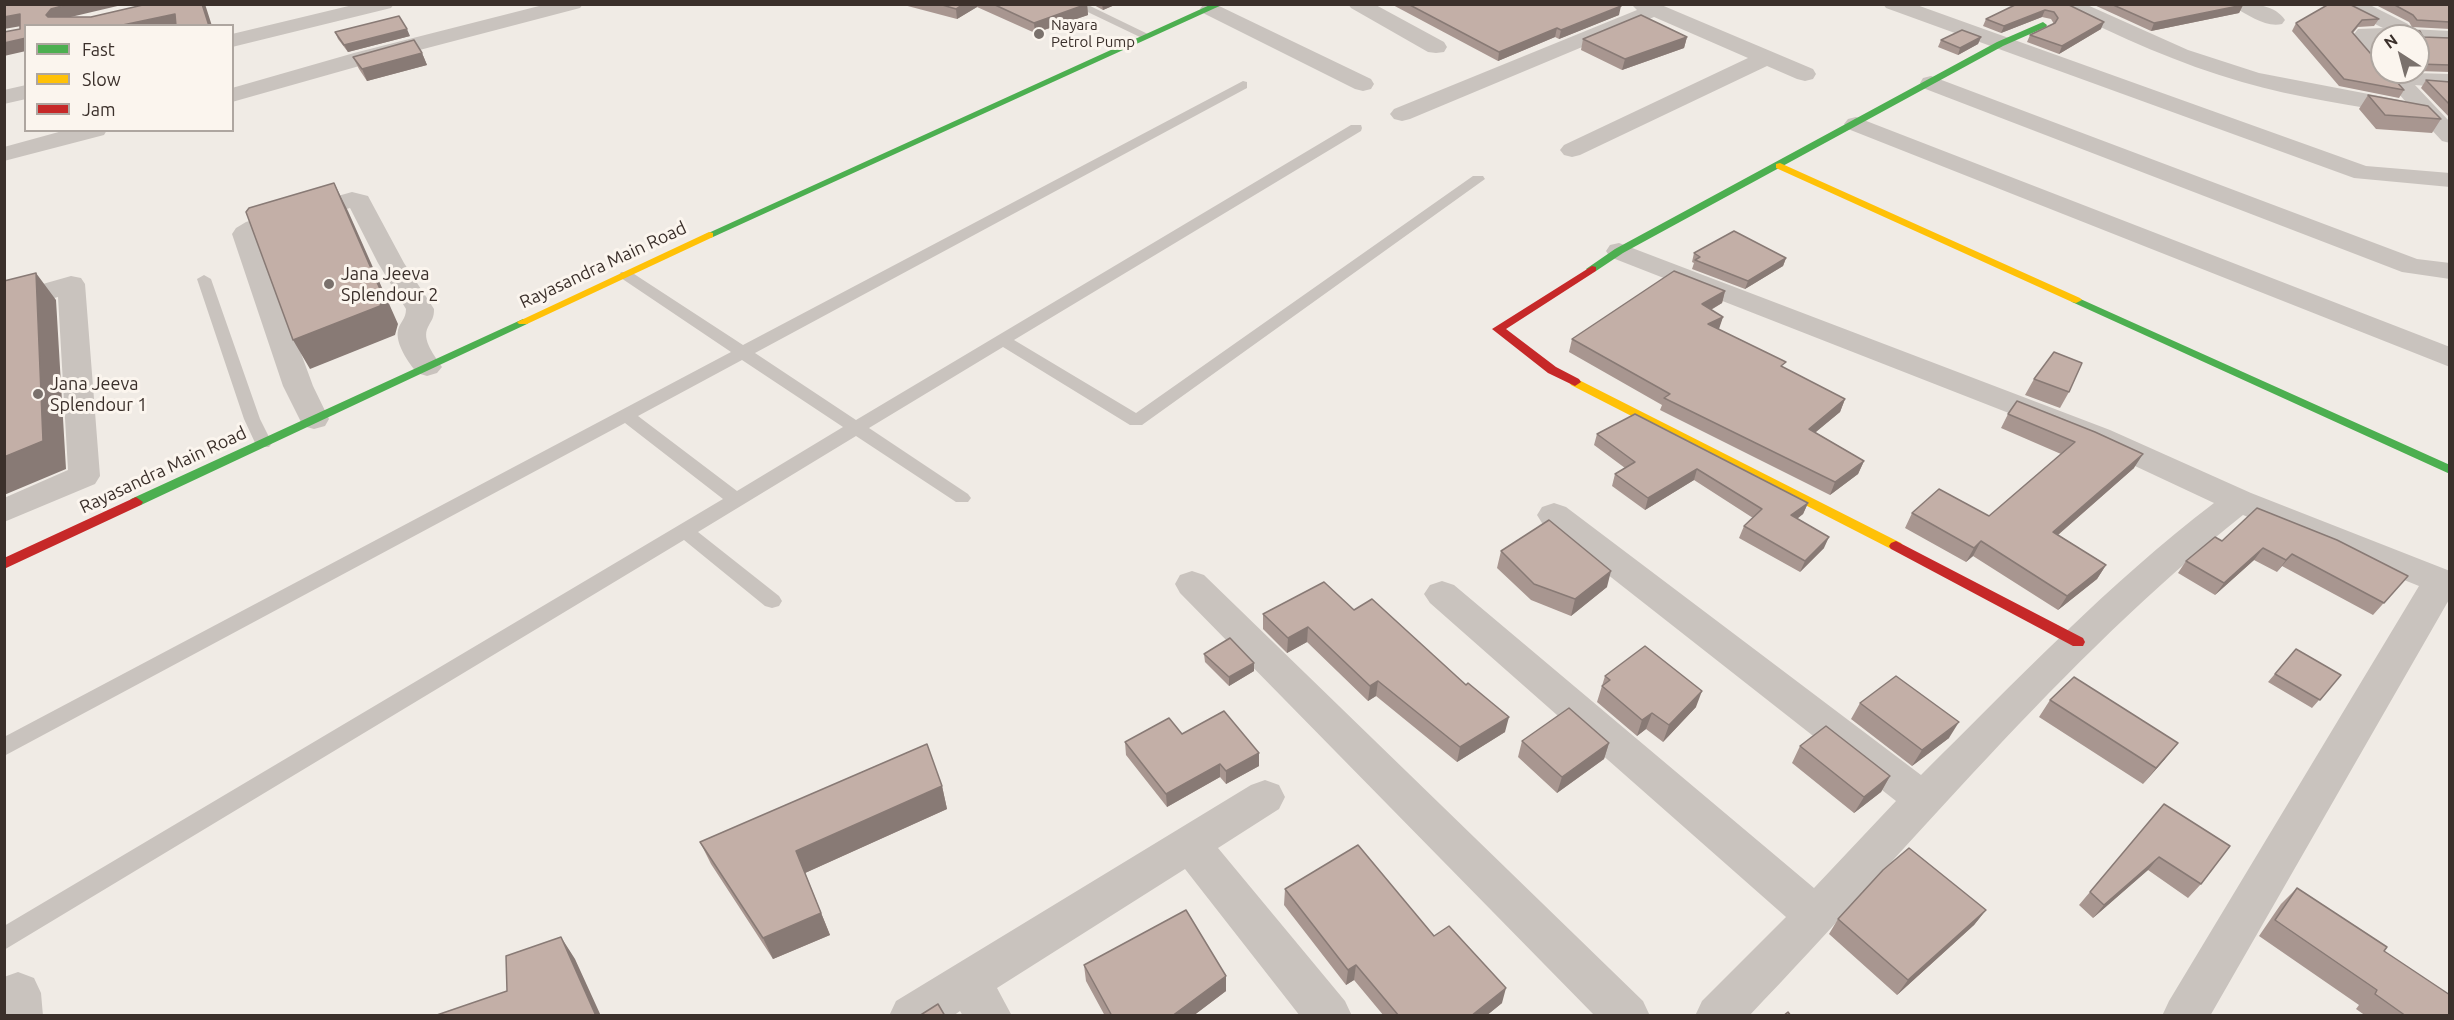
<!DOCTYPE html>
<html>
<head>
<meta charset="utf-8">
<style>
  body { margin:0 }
  #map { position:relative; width:2454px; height:1020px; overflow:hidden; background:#f0ebe5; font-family:Ubuntu,sans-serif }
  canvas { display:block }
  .frame { position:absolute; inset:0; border:6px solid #3b302b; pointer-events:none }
  .legend { position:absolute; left:24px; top:24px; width:210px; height:108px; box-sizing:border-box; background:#fbf5ee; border:2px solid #aea6a0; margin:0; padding:8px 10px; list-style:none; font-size:18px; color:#3b302b }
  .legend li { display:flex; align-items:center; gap:12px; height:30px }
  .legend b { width:30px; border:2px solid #aea6a0 }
  .north { position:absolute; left:2370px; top:24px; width:60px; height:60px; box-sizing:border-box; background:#fbf5ee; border:2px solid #aea6a0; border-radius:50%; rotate:324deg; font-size:16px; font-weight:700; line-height:24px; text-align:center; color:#3b302b }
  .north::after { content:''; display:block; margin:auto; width:21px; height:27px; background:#7a716c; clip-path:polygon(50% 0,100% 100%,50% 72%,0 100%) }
</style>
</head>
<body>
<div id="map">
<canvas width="2454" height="1020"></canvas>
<div class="frame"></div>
<ul class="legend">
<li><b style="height:8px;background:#4caf50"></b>Fast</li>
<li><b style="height:8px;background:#ffc107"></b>Slow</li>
<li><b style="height:8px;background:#c62828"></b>Jam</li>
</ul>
<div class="north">N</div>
</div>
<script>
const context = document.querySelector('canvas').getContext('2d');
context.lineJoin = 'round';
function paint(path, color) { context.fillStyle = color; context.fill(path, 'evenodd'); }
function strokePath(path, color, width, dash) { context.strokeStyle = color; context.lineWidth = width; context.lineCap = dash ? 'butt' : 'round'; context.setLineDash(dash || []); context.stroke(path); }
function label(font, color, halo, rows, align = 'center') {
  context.font = font + ' Ubuntu,sans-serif'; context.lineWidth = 6; context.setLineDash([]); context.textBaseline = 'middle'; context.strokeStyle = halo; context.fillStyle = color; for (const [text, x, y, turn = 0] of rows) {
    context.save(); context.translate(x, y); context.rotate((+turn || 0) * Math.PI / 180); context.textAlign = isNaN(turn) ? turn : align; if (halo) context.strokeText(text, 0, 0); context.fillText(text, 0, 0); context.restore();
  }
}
const lane = new Path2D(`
  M 1071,4 L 1086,4 L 1152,36 L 1146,39 L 1142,38 Z
  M 1243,81 L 1247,82 L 1247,88 L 755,353 L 856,420 L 1351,125 L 1361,125 L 1362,128 L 1361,131 L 1014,340 L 1136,413 L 1473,176 L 1483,176 L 1485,179 L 1142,425 L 1130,425 L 1003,347 L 869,428 L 968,494 L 971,498 L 968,502 L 956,502 L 856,436 L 698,532 L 779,596 L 782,601 L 779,606 L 772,608 L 765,606 L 684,540 L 4,950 L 4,926 L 723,499 L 625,423 L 4,756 L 4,737 L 731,352 L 621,278 L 619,275 L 621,272 L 631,272 L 743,345 ZM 742,360 L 843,427 L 737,491 L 638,416 Z
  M 204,275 L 211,279 L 260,419 L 272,443 L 269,447 L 257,447 L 244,419 L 197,279 Z`);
const street = new Path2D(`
  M 357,4 L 394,4 L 391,8 L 232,47 L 232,34 Z
  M 547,4 L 583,4 L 580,8 L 370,63 L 232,102 L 232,88 L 354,53 Z
  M 1348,4 L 1374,4 L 1444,42 L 1447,47 L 1444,52 L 1436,53 L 1428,52 L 1351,8 Z
  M 1631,4 L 1659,4 L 1813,69 L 1816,74 L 1813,79 L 1805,81 L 1797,79 L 1767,66 L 1580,155 L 1572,157 L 1564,155 L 1560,150 L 1564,145 L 1748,58 L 1654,17 L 1410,119 L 1402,121 L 1394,119 L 1390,114 L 1394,109 L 1637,10 Z
  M 1883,4 L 1914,4 L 2366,166 L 2450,173 L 2450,187 L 2354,178 L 1886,8 Z
  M 2058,4 L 2085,4 L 2188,50 L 2259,73 L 2405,101 L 2380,72 L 2382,69 L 2382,72 L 2450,74 L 2450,88 L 2415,85 L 2450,122 L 2450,143 L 2442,141 L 2416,113 L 2408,115 C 2353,105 2296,98 2242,82 C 2179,64 2120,37 2061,8 Z
  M 2232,4 C 2250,4 2274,3 2285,20 L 2282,24 C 2266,28 2249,15 2235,8 Z
  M 2340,4 L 2368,4 L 2408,24 L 2411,29 L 2450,31 L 2450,43 L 2418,42 L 2418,36 L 2382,36 L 2382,40 L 2373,40 L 2382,49 L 2382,69 L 2374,67 L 2350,39 L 2358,29 L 2383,28 L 2343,8 Z
  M 1203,5 L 1217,5 L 1371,79 L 1374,84 L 1371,89 L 1363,91 L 1355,89 L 1203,13 L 1200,9 Z
  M 1931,76 L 2417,259 L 2450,263 L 2450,279 L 2402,272 L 1923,88 L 1920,83 L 1923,78 Z
  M 26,85 L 26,99 L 4,104 L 4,90 Z
  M 1856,117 L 2450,347 L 2450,367 L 1848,129 L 1844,124 L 1848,119 Z
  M 66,130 L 107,130 L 104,135 L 4,161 L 4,147 Z
  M 352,192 L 368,196 L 404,263 L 434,309 C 434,318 432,319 428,327 C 421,340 435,356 442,367 L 437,373 L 427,376 L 417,373 C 409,363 395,344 398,330 C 400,322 406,319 406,309 L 378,263 L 350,208 L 264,234 L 259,239 L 313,386 L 329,419 L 325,426 L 314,429 L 303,426 L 283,386 L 232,234 L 236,228 L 246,222 Z
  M 1619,243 L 2110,430 L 2251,493 L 2450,571 L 2450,598 L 2210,1016 L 2162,1016 L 2169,1001 L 2419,586 L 2243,515 C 2060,661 1911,847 1749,1016 L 1695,1016 L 1702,1001 L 1786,917 L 1430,603 L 1424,594 L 1430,585 L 1442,581 L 1454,585 L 1814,888 L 1896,801 L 1542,523 L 1537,515 L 1542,507 L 1554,503 L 1566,507 L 1921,775 C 2016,681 2108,584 2214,503 L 2088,444 L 1610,257 L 1606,251 L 1610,245 Z
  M 71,276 L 81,278 L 85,284 L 100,476 L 95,484 L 4,522 L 4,498 L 68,470 L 58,297 L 4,312 L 4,295 Z
  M 1192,571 L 1204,575 L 1643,1001 L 1650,1016 L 1595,1016 L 1180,593 L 1175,584 L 1180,575 Z
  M 1265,780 L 1279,785 L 1285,797 L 1279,809 L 1218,848 L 1345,1001 L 1352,1016 L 1300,1016 L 1185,869 L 997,988 L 1012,1016 L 963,1016 L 960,1011 L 953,1016 L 889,1016 L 896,1001 L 1251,785 Z
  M 18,972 L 34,978 L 41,993 L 43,1016 L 4,1016 L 4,977 Z`);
const fast = new Path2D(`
  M 1212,4 L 1224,4 L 713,237 L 709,238 L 704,235 Z
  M 2043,22 L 2047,25 L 2046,27 L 2003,46 L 1623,253 L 1596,271 L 1588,271 L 1586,269 L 1615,249 L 1997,42 Z
  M 2076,297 L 2450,465 L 2450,474 L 2072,302 L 2070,300 Z
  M 523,319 L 527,320 L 529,322 L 527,324 L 141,505 L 131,505 L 129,502 L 131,499 Z`);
const slow = new Path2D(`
  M 1780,163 L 2080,298 L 2082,300 L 2076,303 L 2072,302 L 1776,168 L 1776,164 Z
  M 709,232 L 713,233 L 713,237 L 527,324 L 519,324 L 517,322 Z
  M 1575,378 L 1901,543 L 1903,546 L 1901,549 L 1891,549 L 1571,385 L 1569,382 Z`);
const jam = new Path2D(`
  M 1592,266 L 1596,267 L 1596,271 L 1506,329 L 1556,367 L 1579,379 L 1581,382 L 1575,386 L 1548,373 L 1492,329 Z
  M 136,497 L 143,502 L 141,505 L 4,569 L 4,558 Z
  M 1896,541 L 2083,638 L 2085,642 L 2083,646 L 2073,646 L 1891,549 L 1889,546 L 1891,543 Z`);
const wall = new Path2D(`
  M 900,4 L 1087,4 L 1088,15 L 1035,33 L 977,7 L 957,19 Z
  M 1092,4 L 1117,4 L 1103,10 Z
  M 1391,4 L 1618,4 L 1619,15 L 1559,39 L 1555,37 L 1498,61 Z
  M 2067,4 L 2101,29 L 2059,54 L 2027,42 L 2030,35 L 2054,24 L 2051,19 L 2042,17 L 2001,33 L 1983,26 L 1986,19 Z
  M 2092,4 L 2241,4 L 2243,5 L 2239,13 L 2151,31 Z
  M 2374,4 L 2450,4 L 2450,29 L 2412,27 L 2409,22 Z
  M 2379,19 L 2374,26 L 2358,27 L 2353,33 L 2382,72 L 2404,90 L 2399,98 L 2339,86 L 2292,31 L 2296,23 Z
  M 2389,31 L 2420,31 L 2423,37 L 2450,38 L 2450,72 L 2418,71 L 2418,36 L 2382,36 L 2383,35 L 2387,34 Z
  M 335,32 L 410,36 L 348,52 L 338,39 Z
  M 2382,36 L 2382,46 L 2378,42 Z
  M 1687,37 L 1684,48 L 1622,70 L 1581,50 L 1583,39 Z
  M 1981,37 L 1978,44 L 1958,55 L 1938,47 L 1941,40 Z
  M 422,53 L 427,65 L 367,81 L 359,69 L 353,57 Z
  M 2426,80 L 2450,82 L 2450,118 L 2421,88 Z
  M 2368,95 L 2441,119 L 2432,133 L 2376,129 L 2359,109 Z
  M 1694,253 L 1786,258 L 1783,266 L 1745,289 L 1692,269 L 1694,263 L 1692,262 Z
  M 1725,291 L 1722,303 L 1711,310 L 1723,317 L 1718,329 L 1784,368 L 1845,399 L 1840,412 L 1815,432 L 1864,461 L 1858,474 L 1830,495 L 1660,410 L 1662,405 L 1569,352 L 1572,339 Z
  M 2034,379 L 2069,392 L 2060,408 L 2025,395 Z
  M 2017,401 L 2134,468 L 2058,535 L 2106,565 L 2097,579 L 2058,610 L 1973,556 L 1966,562 L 1905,528 L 1912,513 L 1989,516 L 2061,454 L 2001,428 L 2008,414 Z
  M 1597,434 L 1808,503 L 1803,514 L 1797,519 L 1824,548 L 1800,572 L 1739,538 L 1744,526 L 1753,518 L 1694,480 L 1645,510 L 1612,486 L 1615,474 L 1625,468 L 1594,445 Z
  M 2257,508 L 2408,576 L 2373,615 L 2282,566 L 2277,572 L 2254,560 L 2215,595 L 2178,573 L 2186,561 L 2222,541 Z
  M 1501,551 L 1607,587 L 1571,616 L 1531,600 L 1497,568 Z
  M 1354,610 L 1505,732 L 1457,762 L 1376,696 L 1368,701 L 1307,642 L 1287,653 L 1263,629 L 1263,614 Z
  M 2296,649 L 2341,675 L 2312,708 L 2268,682 Z
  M 1204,654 L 1254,663 L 1254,671 L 1229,686 L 1205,662 Z
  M 1605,676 L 1696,707 L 1663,742 L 1646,729 L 1637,736 L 1597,702 Z
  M 2050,700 L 2165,759 L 2143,784 L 2039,717 Z
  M 1860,703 L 1949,738 L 1912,766 L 1851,719 Z
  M 1522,741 L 1609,743 L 1604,759 L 1557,793 L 1518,757 Z
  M 1125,742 L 1259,766 L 1226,784 L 1220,777 L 1167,807 L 1126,755 Z
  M 1800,746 L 1890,776 L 1881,792 L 1854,813 L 1792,763 Z
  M 942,786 L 947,809 L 805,873 L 830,935 L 773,959 L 711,864 L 700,842 Z
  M 2164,804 L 2201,884 L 2188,898 L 2148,870 L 2093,918 L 2079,905 Z
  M 2297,888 L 2384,951 L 2450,1016 L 2366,1016 L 2356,1009 L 2359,1005 L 2259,936 L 2281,904 Z
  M 1285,889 L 1434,936 L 1502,1003 L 1486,1016 L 1384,1016 L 1354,980 L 1346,985 L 1284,905 Z
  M 1986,910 L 1974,925 L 1897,995 L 1829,934 L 1838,919 Z
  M 1084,965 L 1226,991 L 1193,1016 L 1105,1016 L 1086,981 Z`);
const shadedWall = new Path2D(`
  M 69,4 L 126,4 L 58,20 L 53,26 L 46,15 L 51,9 Z
  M 202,4 L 205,4 L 212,26 L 209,26 Z
  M 963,4 L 977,4 L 977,7 L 957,19 L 956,9 Z
  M 1087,4 L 1088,15 L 1035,33 L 1034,23 Z
  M 1102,4 L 1117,4 L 1103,10 Z
  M 2243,5 L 2239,13 L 2151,31 L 2154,23 Z
  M 1621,6 L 1619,15 L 1559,39 L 1561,30 Z
  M 2045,10 L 2042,17 L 2001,33 L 2004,26 Z
  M 20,14 L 27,25 L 4,29 L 4,17 Z
  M 175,14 L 181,26 L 118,26 Z
  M 2104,22 L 2101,29 L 2059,54 L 2062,46 Z
  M 1557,28 L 1555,37 L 1498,61 L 1499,52 Z
  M 407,29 L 410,36 L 348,52 L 344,45 Z
  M 1687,37 L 1684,48 L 1622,70 L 1625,59 Z
  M 1981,37 L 1978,44 L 1958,55 L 1960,48 Z
  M 26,38 L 26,51 L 4,56 L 4,43 Z
  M 422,53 L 427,65 L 367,81 L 362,69 Z
  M 334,183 L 348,211 L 398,324 L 395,335 L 310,369 L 293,340 Z
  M 1786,258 L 1783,266 L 1745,289 L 1748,281 Z
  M 36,273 L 56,300 L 66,469 L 4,495 L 4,457 Z
  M 1725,291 L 1722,303 L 1698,317 L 1702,304 Z
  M 1723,317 L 1719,329 L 1704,337 L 1708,324 Z
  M 1845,399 L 1840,412 L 1804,442 L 1809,429 Z
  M 2143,454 L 2134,468 L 2044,547 L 2053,532 Z
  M 1864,461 L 1858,474 L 1830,495 L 1835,482 Z
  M 1697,469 L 1694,480 L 1645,510 L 1648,498 Z
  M 1808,503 L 1803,514 L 1786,527 L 1791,515 Z
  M 1829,537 L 1824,548 L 1800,572 L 1805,561 Z
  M 1981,541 L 1973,556 L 1966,562 L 1974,548 Z
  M 2263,548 L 2254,560 L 2215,595 L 2224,583 Z
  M 2292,554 L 2277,572 L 2286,560 Z
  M 2106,565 L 2097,579 L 2058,610 L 2067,596 Z
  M 1611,571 L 1607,587 L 1571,616 L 1575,599 Z
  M 1308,627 L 1307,642 L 1287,653 L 1288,638 Z
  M 1254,663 L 1254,671 L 1229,686 L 1229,677 Z
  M 1378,681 L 1376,696 L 1368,701 L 1370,686 Z
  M 1702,691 L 1696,707 L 1663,742 L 1669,725 Z
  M 1652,713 L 1646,729 L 1637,736 L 1642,720 Z
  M 1509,717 L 1505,732 L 1457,762 L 1460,747 Z
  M 1959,722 L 1949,738 L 1912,766 L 1922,750 Z
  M 1609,743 L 1604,759 L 1557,793 L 1562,777 Z
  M 2178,743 L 2165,759 L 2143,784 L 2156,768 Z
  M 1259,753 L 1259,766 L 1226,784 L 1226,771 Z
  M 1220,764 L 1220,777 L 1167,807 L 1166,794 Z
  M 1890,776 L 1881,792 L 1854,813 L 1864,797 Z
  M 942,786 L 947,809 L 805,873 L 830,935 L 773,959 L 763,938 L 796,851 Z
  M 2159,857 L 2148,870 L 2093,918 L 2104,905 Z
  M 1986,910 L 1974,925 L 1897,995 L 1908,980 Z
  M 561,937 L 575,959 L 601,1016 L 596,1016 Z
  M 1356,965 L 1354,980 L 1346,985 L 1348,970 Z
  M 1226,976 L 1226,991 L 1193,1016 L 1172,1016 Z
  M 1506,988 L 1502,1003 L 1486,1016 L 1471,1016 Z`);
const building = new Path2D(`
  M 4,4 L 69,4 L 51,9 L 46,15 L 48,17 L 91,17 L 147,4 L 202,4 L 209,26 L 176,26 L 175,14 L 118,26 L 26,26 L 26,38 L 4,43 L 4,32 L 20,29 L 20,14 L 4,17 Z
  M 939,4 L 963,4 L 956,9 Z
  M 993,4 L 1087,4 L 1034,23 Z
  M 1408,4 L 1618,4 L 1621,6 L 1561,30 L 1557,28 L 1499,52 Z
  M 2017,4 L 2067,4 L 2104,22 L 2062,46 L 2030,35 L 2055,23 L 2058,18 L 2054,12 L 2045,10 L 2004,26 L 1986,19 Z
  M 2111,4 L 2241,4 L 2243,5 L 2154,23 Z
  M 2329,4 L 2349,4 L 2379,19 L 2362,20 L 2352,32 L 2377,61 L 2382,63 L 2382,72 L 2388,72 L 2404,90 L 2344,79 L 2296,23 Z
  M 2393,4 L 2450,4 L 2450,22 L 2417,20 L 2413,15 Z
  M 1641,15 L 1687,37 L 1625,59 L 1583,39 Z
  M 399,16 L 407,29 L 344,45 L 335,32 Z
  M 1962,30 L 1981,37 L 1960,48 L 1941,40 Z
  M 2389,31 L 2420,31 L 2423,37 L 2450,38 L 2450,65 L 2418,64 L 2418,36 L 2384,36 L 2383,35 L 2388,34 Z
  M 414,40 L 422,53 L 362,69 L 353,57 Z
  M 2426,80 L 2450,82 L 2450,105 Z
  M 2368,95 L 2428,106 L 2441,119 L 2385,115 Z
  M 334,183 L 383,296 L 380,306 L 293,340 L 246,212 L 249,208 Z
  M 1734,231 L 1786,258 L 1748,281 L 1695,260 L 1700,257 L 1694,253 Z
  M 1674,271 L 1725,291 L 1702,304 L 1723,317 L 1708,324 L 1786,362 L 1781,366 L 1845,399 L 1809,429 L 1864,461 L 1835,482 L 1664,398 L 1670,394 L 1572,339 Z
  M 36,273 L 43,441 L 4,457 L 4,281 Z
  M 2054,352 L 2082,363 L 2069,392 L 2034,379 Z
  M 2017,401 L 2095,432 L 2143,454 L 2053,532 L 2106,565 L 2067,596 L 1981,541 L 1974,548 L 1912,513 L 1939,489 L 1989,516 L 2075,442 L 2008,414 Z
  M 1635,414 L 1808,503 L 1791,515 L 1829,537 L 1805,561 L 1744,526 L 1762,509 L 1697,469 L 1648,498 L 1615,474 L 1635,462 L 1597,434 Z
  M 2257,508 L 2337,540 L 2408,576 L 2384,603 L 2292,554 L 2286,560 L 2263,548 L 2224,583 L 2186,561 L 2215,537 L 2222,541 Z
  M 1549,520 L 1611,571 L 1575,599 L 1534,584 L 1501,551 Z
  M 1324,582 L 1354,610 L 1372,599 L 1466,685 L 1468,683 L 1509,717 L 1460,747 L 1378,681 L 1370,686 L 1308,627 L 1288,638 L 1263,614 Z
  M 1230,638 L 1254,663 L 1229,677 L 1204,654 Z
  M 1645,646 L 1702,691 L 1669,725 L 1652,713 L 1642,720 L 1602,686 L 1610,680 L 1605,676 Z
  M 2296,649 L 2341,675 L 2320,700 L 2275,674 Z
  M 1896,676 L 1959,722 L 1922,750 L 1860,703 Z
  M 2074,677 L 2178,743 L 2156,768 L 2050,700 Z
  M 1569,708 L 1609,743 L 1562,777 L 1522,741 Z
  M 1224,711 L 1259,753 L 1226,771 L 1220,764 L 1166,794 L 1125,742 L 1169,718 L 1182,734 Z
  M 1826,726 L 1890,776 L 1864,797 L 1800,746 Z
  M 927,744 L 942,786 L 796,851 L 821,913 L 763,938 L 700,842 Z
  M 2164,804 L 2230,846 L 2201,884 L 2159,857 L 2104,905 L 2090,892 Z
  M 1358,845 L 1434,936 L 1449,926 L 1506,988 L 1471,1016 L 1399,1016 L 1356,965 L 1348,970 L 1285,889 Z
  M 1909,848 L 1986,910 L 1908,980 L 1838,919 L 1883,870 Z
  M 2297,888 L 2387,947 L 2384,951 L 2450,995 L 2450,1016 L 2406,1016 L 2375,994 L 2377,990 L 2275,920 Z
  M 1186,910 L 1226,976 L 1172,1016 L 1112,1016 L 1084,965 Z
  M 561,937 L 596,1016 L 434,1016 L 507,991 L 506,956 Z
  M 938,1004 L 945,1016 L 919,1016 Z
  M 1788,1012 L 1791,1016 L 1783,1016 Z`);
const markers = [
  [1039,34,6,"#7a716c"],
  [329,284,6,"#7a716c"],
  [38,394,6,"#7a716c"]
];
const farPoinames = [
  ["Nayara",1051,25],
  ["Petrol Pump",1051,42]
];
const streetNames = [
  ["Rayasandra Main Road",603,265,-25],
  ["Rayasandra Main Road",163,470,-25]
];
const poiNames = [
  ["Jana Jeeva",341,274],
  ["Splendour 2",341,295],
  ["Jana Jeeva",50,384],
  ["Splendour 1",50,405]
];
paint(lane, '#c9c3be');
paint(street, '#c9c3be');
paint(fast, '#4caf50');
paint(slow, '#ffc107');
paint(jam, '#c62828');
paint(wall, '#a89690');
paint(shadedWall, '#887a75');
paint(building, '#c3afa7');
strokePath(building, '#887a75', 1.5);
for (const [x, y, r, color] of markers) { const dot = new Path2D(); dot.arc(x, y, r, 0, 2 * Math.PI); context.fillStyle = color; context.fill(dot); strokePath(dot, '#fbf5ee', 2); }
label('15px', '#3b302b', '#fbf5ee', farPoinames, 'left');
label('18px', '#3b302b', '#fbf5ee', streetNames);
label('18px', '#3b302b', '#fbf5ee', poiNames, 'left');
</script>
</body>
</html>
